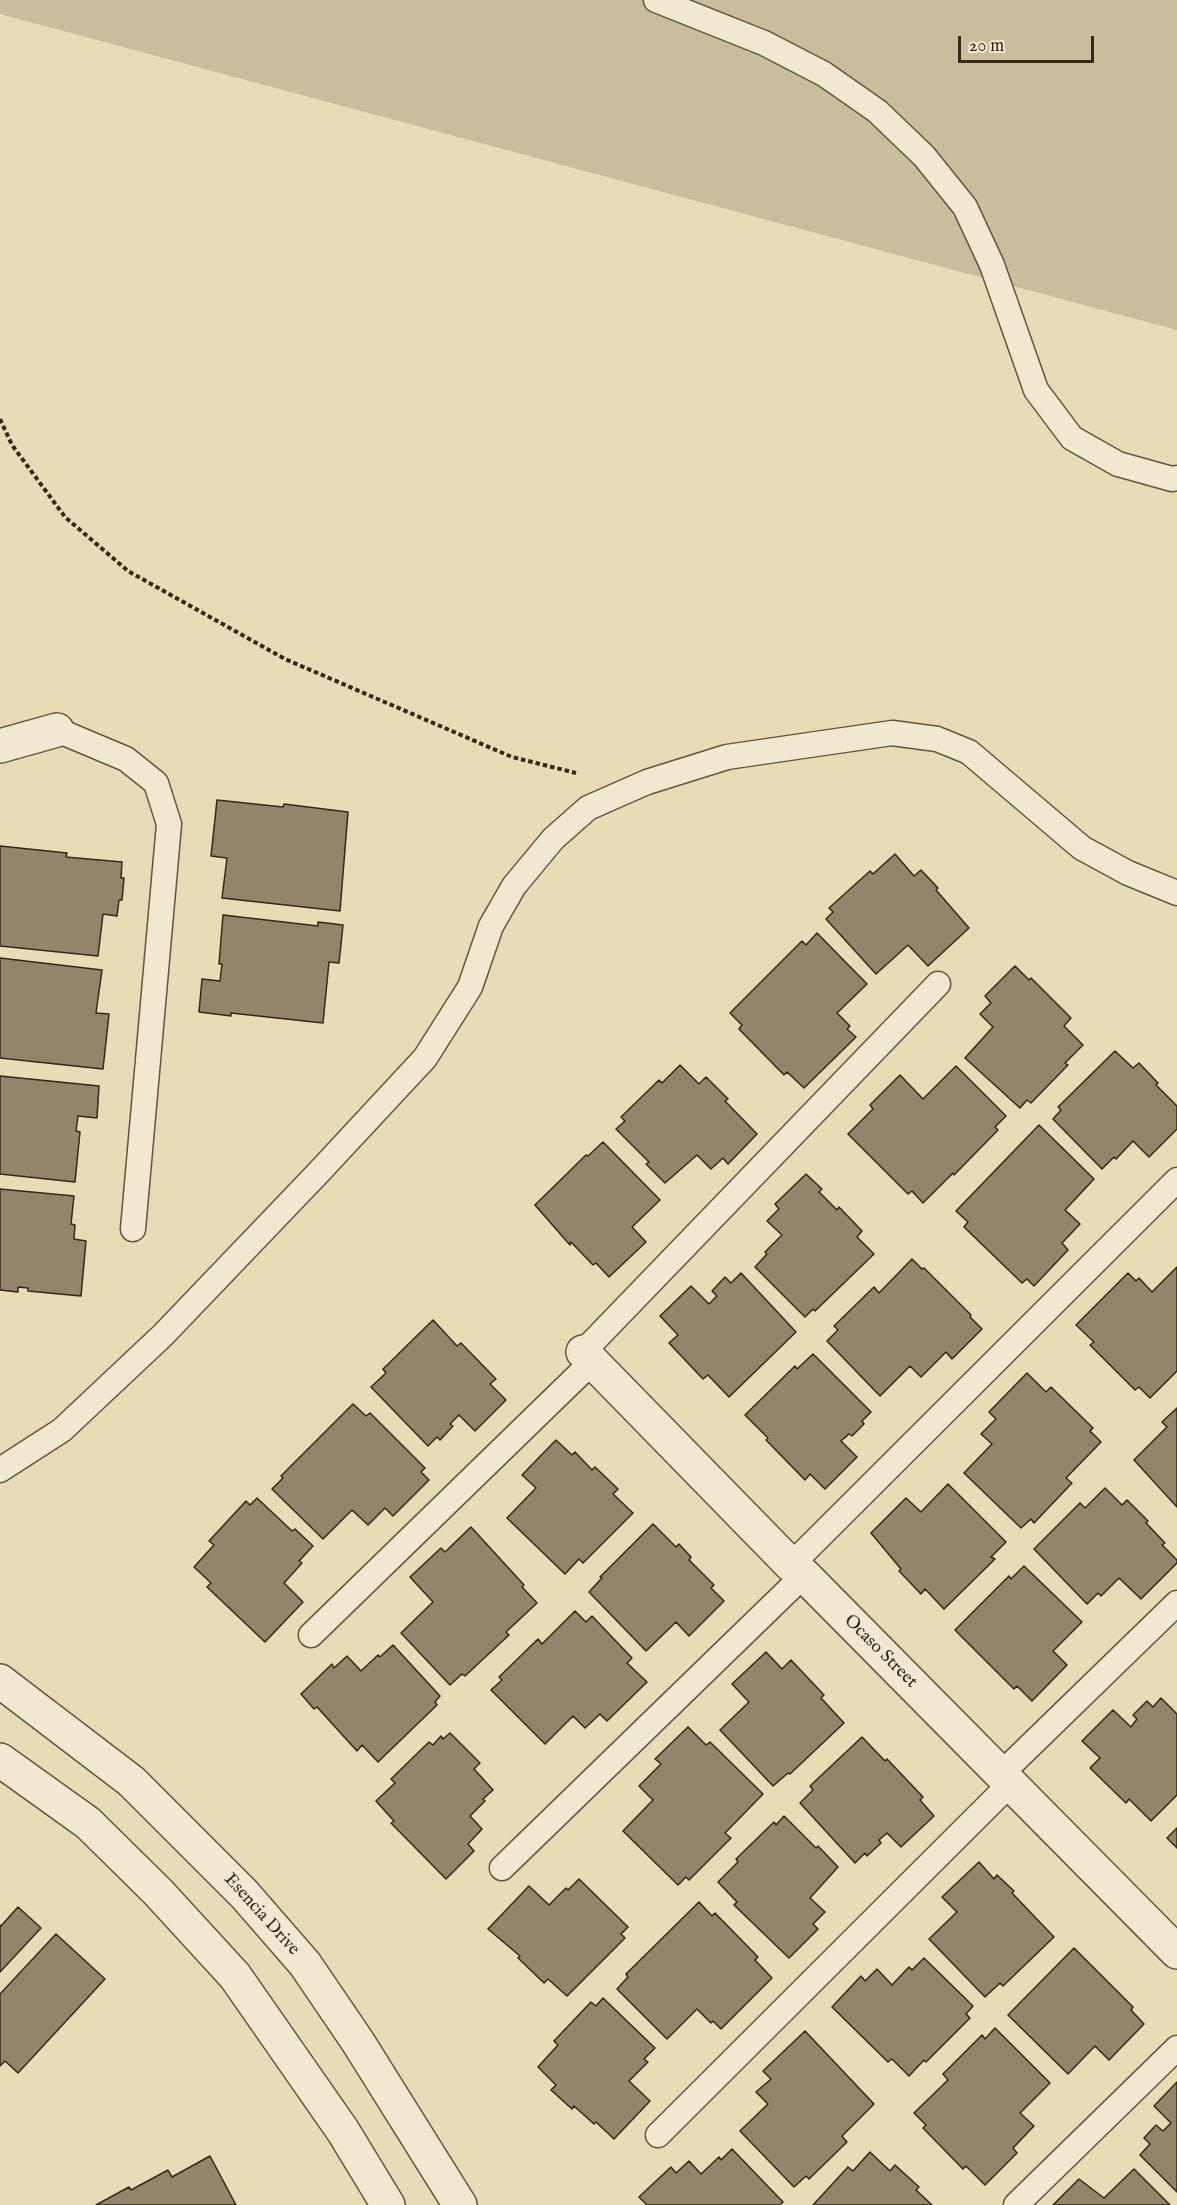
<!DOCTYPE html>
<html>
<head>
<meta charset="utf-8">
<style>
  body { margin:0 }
  #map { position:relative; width:1177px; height:2205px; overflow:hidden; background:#e8dcb6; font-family:"IM FELL English",serif }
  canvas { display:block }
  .scale { position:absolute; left:958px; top:36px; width:136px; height:27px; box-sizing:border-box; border:3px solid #3a2519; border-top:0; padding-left:8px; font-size:18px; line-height:21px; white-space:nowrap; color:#3a2519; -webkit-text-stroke:4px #f0e8d0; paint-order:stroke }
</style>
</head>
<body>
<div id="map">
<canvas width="1177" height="2205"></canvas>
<div class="scale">20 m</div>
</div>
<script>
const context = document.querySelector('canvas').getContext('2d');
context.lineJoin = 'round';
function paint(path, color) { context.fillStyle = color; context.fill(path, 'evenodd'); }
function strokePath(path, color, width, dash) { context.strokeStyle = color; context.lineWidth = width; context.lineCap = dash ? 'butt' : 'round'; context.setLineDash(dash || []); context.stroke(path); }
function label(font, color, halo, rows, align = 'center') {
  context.font = font + ' "IM FELL English",serif'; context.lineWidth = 4.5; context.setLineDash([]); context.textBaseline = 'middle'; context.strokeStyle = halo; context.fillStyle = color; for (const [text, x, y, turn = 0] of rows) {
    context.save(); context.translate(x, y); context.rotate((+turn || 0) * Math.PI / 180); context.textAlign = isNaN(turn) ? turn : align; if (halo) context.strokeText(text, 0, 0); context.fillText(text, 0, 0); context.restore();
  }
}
const green = new Path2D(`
  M 0,0 L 1177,0 L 1177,330 L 0,14 Z`);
const building = new Path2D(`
  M 217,800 L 283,807 L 284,804 L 348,812 L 340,911 L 222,898 L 227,858 L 211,856 Z
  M 0,846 L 67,853 L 66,857 L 122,862 L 121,878 L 124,878 L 122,900 L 119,900 L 117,916 L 103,914 L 98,956 L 0,946 Z
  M 895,854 L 914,876 L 921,870 L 938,888 L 936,890 L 969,928 L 928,966 L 908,945 L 876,974 L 826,919 L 833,912 L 829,908 L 870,871 L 873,874 Z
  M 223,915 L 318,926 L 318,922 L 343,925 L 339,963 L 329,962 L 323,1023 L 231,1013 L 231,1016 L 199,1012 L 202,979 L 220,981 L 222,964 L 219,964 Z
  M 817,933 L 867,984 L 837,1013 L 850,1026 L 847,1029 L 856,1037 L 804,1088 L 787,1072 L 784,1075 L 739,1029 L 742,1025 L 730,1013 L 802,941 L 806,945 Z
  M 0,958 L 102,970 L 96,1013 L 109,1014 L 103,1069 L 0,1058 Z
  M 1015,966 L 1029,980 L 1031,978 L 1071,1018 L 1064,1026 L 1083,1045 L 1065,1063 L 1068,1065 L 1031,1103 L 1027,1100 L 1020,1108 L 965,1058 L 993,1027 L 980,1014 L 991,1003 L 985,996 Z
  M 1115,1051 L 1133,1068 L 1139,1063 L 1158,1083 L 1156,1085 L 1177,1106 L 1177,1129 L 1149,1157 L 1133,1141 L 1116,1159 L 1114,1157 L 1102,1169 L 1053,1119 L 1061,1110 L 1058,1107 Z
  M 680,1065 L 699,1084 L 706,1077 L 728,1099 L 725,1101 L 757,1134 L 728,1164 L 723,1158 L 711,1169 L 697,1155 L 665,1183 L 646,1164 L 649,1162 L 616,1129 L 625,1121 L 621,1117 L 659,1080 L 662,1083 Z
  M 956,1066 L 1006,1116 L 995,1127 L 998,1130 L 954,1175 L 953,1173 L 923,1203 L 912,1191 L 908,1194 L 848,1134 L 873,1109 L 870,1105 L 900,1075 L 923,1099 Z
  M 0,1076 L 99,1086 L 97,1118 L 78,1116 L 76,1131 L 80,1132 L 75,1182 L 0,1174 Z
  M 1039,1125 L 1094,1179 L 1065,1210 L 1080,1224 L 1062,1243 L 1068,1250 L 1034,1286 L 1027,1279 L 1022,1283 L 964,1227 L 968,1222 L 956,1211 Z
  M 603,1142 L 660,1200 L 632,1227 L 646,1242 L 609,1277 L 596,1263 L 593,1265 L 571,1242 L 570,1245 L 535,1205 L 586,1155 L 588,1156 Z
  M 806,1174 L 822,1189 L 819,1192 L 837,1210 L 839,1207 L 862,1231 L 857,1237 L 874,1254 L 815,1311 L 813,1309 L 805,1317 L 755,1267 L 767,1254 L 765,1252 L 782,1235 L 767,1221 L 779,1209 L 775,1204 Z
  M 0,1189 L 74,1196 L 71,1224 L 75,1225 L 74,1239 L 86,1241 L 81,1296 L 28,1291 L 28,1288 L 18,1287 L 18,1292 L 0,1290 Z
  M 912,1259 L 922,1269 L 924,1268 L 971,1315 L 970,1317 L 982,1329 L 952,1359 L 946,1352 L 921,1377 L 910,1366 L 880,1396 L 827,1341 L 838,1330 L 834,1326 L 874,1287 L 879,1293 Z
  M 1177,1267 L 1177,1371 L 1150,1398 L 1139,1387 L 1135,1390 L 1090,1345 L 1094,1342 L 1076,1325 L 1128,1273 L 1136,1281 L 1139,1278 L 1152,1292 Z
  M 741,1273 L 796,1332 L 729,1397 L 708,1375 L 703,1379 L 669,1343 L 678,1335 L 660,1316 L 691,1286 L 709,1304 L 717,1296 L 712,1291 L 725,1277 L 731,1283 Z
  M 433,1320 L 457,1346 L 461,1343 L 496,1379 L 490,1384 L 506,1400 L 475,1431 L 459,1415 L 450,1424 L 453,1426 L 440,1440 L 437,1437 L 428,1446 L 371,1387 L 386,1373 L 383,1369 Z
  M 813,1354 L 871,1412 L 862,1421 L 864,1424 L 852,1436 L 849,1434 L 841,1441 L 857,1457 L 825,1489 L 810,1474 L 805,1480 L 766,1440 L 768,1438 L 745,1415 L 795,1366 L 797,1369 Z
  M 1027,1373 L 1046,1392 L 1051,1387 L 1093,1428 L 1090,1431 L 1101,1442 L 1066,1478 L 1072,1483 L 1034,1523 L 1031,1519 L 1021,1528 L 964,1473 L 992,1444 L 981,1434 L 996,1419 L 989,1412 Z
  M 353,1404 L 366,1416 L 370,1413 L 425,1468 L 421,1472 L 429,1480 L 393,1516 L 385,1508 L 368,1525 L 352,1510 L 323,1539 L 272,1489 L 283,1478 L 281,1476 Z
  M 1177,1408 L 1177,1507 L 1134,1460 L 1167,1427 L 1162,1422 Z
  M 556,1440 L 572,1455 L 575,1452 L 592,1470 L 595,1467 L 618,1489 L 613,1494 L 633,1513 L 583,1563 L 579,1559 L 565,1574 L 507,1518 L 536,1488 L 522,1475 Z
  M 948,1484 L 1006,1542 L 991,1557 L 995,1559 L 944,1609 L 925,1589 L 921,1594 L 899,1571 L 901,1569 L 871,1533 L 906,1498 L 921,1512 Z
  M 1105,1488 L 1122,1505 L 1127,1500 L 1148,1521 L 1146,1523 L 1165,1543 L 1162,1545 L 1177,1560 L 1177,1563 L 1141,1599 L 1119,1578 L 1101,1596 L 1098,1593 L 1087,1604 L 1034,1549 L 1080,1503 L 1085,1508 Z
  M 257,1498 L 292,1531 L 295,1529 L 313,1546 L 299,1561 L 302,1563 L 284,1583 L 303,1602 L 265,1642 L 207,1587 L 211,1583 L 194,1567 L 214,1545 L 209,1541 L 246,1501 L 250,1505 Z
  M 653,1524 L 676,1547 L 679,1544 L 691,1557 L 689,1560 L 714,1585 L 711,1588 L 724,1601 L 689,1636 L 676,1622 L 646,1651 L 589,1592 L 602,1578 L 600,1577 Z
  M 471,1527 L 524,1585 L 522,1587 L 537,1603 L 506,1632 L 509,1635 L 465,1676 L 462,1674 L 450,1685 L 401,1633 L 433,1602 L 410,1577 L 441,1548 L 445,1552 Z
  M 1024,1566 L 1082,1622 L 1053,1651 L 1067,1665 L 1032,1701 L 1017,1686 L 1014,1689 L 955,1630 L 1009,1576 L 1011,1579 Z
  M 575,1611 L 586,1622 L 592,1616 L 632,1658 L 627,1663 L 647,1682 L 607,1721 L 600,1714 L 585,1728 L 573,1716 L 545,1744 L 491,1690 L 502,1680 L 499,1677 L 538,1639 L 542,1644 Z
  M 393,1645 L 440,1696 L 435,1702 L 437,1705 L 378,1762 L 362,1745 L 357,1751 L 317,1707 L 314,1709 L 301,1694 L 332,1664 L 334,1668 L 347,1656 L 361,1671 L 378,1655 L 380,1657 Z
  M 766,1652 L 782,1669 L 791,1660 L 824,1695 L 821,1698 L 844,1723 L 790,1774 L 788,1773 L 773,1786 L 720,1730 L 749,1702 L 732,1684 Z
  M 1161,1698 L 1177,1714 L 1177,1795 L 1151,1821 L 1129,1799 L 1126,1803 L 1090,1768 L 1100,1758 L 1082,1741 L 1113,1710 L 1131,1727 L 1137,1719 L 1133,1715 L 1147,1701 L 1153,1707 Z
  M 688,1727 L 706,1745 L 710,1742 L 763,1794 L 725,1833 L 731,1838 L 689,1880 L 686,1877 L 678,1885 L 623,1831 L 653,1800 L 639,1786 L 661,1764 L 655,1759 Z
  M 450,1733 L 480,1763 L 474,1769 L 493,1790 L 483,1799 L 485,1801 L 470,1816 L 482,1829 L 468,1844 L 474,1851 L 446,1879 L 391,1823 L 394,1821 L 376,1801 L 395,1783 L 391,1779 L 429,1742 L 433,1745 L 441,1736 L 443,1739 Z
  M 862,1737 L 885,1761 L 887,1759 L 923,1797 L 920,1800 L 934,1816 L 901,1847 L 887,1833 L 879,1840 L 881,1843 L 867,1856 L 865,1853 L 855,1863 L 800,1803 L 813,1790 L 810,1786 Z
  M 784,1816 L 816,1848 L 818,1846 L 838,1867 L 810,1898 L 825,1912 L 813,1924 L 818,1929 L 789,1958 L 734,1905 L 737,1902 L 718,1882 L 738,1862 L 736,1859 L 774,1822 L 776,1825 Z
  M 1177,1828 L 1177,1848 L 1167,1838 Z
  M 979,1862 L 994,1879 L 997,1875 L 1014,1891 L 1012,1893 L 1054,1937 L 1003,1986 L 1000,1983 L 985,1997 L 929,1939 L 957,1912 L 942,1897 Z
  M 579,1879 L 628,1927 L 621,1934 L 625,1938 L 567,1996 L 548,1979 L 544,1983 L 518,1958 L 520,1956 L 488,1929 L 529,1886 L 549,1905 L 566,1888 L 568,1890 Z
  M 699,1902 L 712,1916 L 715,1913 L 758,1957 L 755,1960 L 772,1978 L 721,2029 L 713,2021 L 711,2023 L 697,2009 L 667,2039 L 617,1989 L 628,1977 L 626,1974 Z
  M 18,1907 L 41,1928 L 0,1972 L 0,1925 L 1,1926 Z
  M 56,1934 L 105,1979 L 18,2073 L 5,2061 L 0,2066 L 0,1994 Z
  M 1074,1948 L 1133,2007 L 1131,2010 L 1144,2024 L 1109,2060 L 1095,2046 L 1068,2074 L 1008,2015 Z
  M 924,1958 L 973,2006 L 966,2014 L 970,2018 L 926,2062 L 924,2060 L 909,2076 L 892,2059 L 888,2062 L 832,2007 L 861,1976 L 865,1981 L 877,1969 L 892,1985 L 909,1967 L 912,1970 Z
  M 603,1998 L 655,2048 L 644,2059 L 648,2062 L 629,2081 L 650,2101 L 614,2139 L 596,2122 L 594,2124 L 574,2106 L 572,2109 L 551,2090 L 556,2085 L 538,2067 L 558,2045 L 554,2041 L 591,2002 L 596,2006 Z
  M 995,2028 L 1050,2083 L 1020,2113 L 1034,2126 L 1013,2148 L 1017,2153 L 985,2185 L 966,2166 L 963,2169 L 923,2128 L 926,2125 L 914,2113 L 948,2080 L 943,2074 L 982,2035 L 985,2039 Z
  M 805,2031 L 874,2104 L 842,2136 L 847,2142 L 809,2179 L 806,2176 L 794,2187 L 740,2131 L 768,2104 L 756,2092 L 771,2079 L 763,2071 Z
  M 1177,2082 L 1177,2192 L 1140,2155 L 1150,2144 L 1144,2138 L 1156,2125 L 1163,2131 L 1171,2123 L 1154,2106 Z
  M 732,2149 L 783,2202 L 780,2205 L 647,2205 L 639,2197 L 671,2167 L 676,2173 L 689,2161 L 701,2174 L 719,2157 L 721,2160 Z
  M 870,2152 L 890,2171 L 895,2165 L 919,2187 L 916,2190 L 932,2205 L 813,2205 L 848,2167 L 853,2171 Z
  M 210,2156 L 236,2205 L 96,2205 L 129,2187 L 131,2190 L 168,2170 L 172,2177 Z
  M 1134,2169 L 1170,2205 L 1053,2205 L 1079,2179 L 1104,2198 Z`);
const path = new Path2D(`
  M 0,419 L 12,445 L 65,517 L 128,571 L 285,659 L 512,757 L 576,773`);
const service = new Path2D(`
  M 656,0 L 764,43 L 824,74 L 877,111 L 924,156 L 965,207 L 992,265 L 1036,390 L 1072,438 L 1118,464 L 1172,479 L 1177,478
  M 57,730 L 126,759 L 156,783 L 169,824 L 133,1229
  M 583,1352 L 938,984
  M 0,1470 L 62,1430 L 163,1335 L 319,1172 L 425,1058 L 470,987 L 491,926 L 514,886 L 553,839 L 588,808 L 647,782 L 727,757 L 892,733 L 937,739 L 969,752 L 1082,848 L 1128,873 L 1177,893
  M 791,1565 L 1177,1180
  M 311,1635 L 592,1362
  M 1001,1774 L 1177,1603
  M 502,1868 L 804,1575
  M 658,2135 L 1010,1784
  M 1016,2205 L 1177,2048`);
const minor = new Path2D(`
  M 0,746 L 57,730
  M 583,1352 L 791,1565 L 804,1575 L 1177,1952`);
const tertiary = new Path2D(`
  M 0,1681 L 131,1781 L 245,1895 L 305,1964 L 358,2042 L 460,2205
  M 0,1760 L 88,1823 L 158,1892 L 235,1976 L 343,2131 L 388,2205`);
const streetNames = [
  ["Ocaso Street",880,1652,45],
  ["Esencia Drive",261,1915,48]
];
paint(green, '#cabd9b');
paint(building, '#94846b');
strokePath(building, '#3a2519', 1.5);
strokePath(service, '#665340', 27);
strokePath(minor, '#665340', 36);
strokePath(tertiary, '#665340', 36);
strokePath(path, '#3a2519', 4, [4.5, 3]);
strokePath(service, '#f0e8d0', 24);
strokePath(minor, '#f0e8d0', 33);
strokePath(tertiary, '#f0e8d0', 33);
label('18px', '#3a2519', '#f0e8d0', streetNames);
</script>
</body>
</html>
